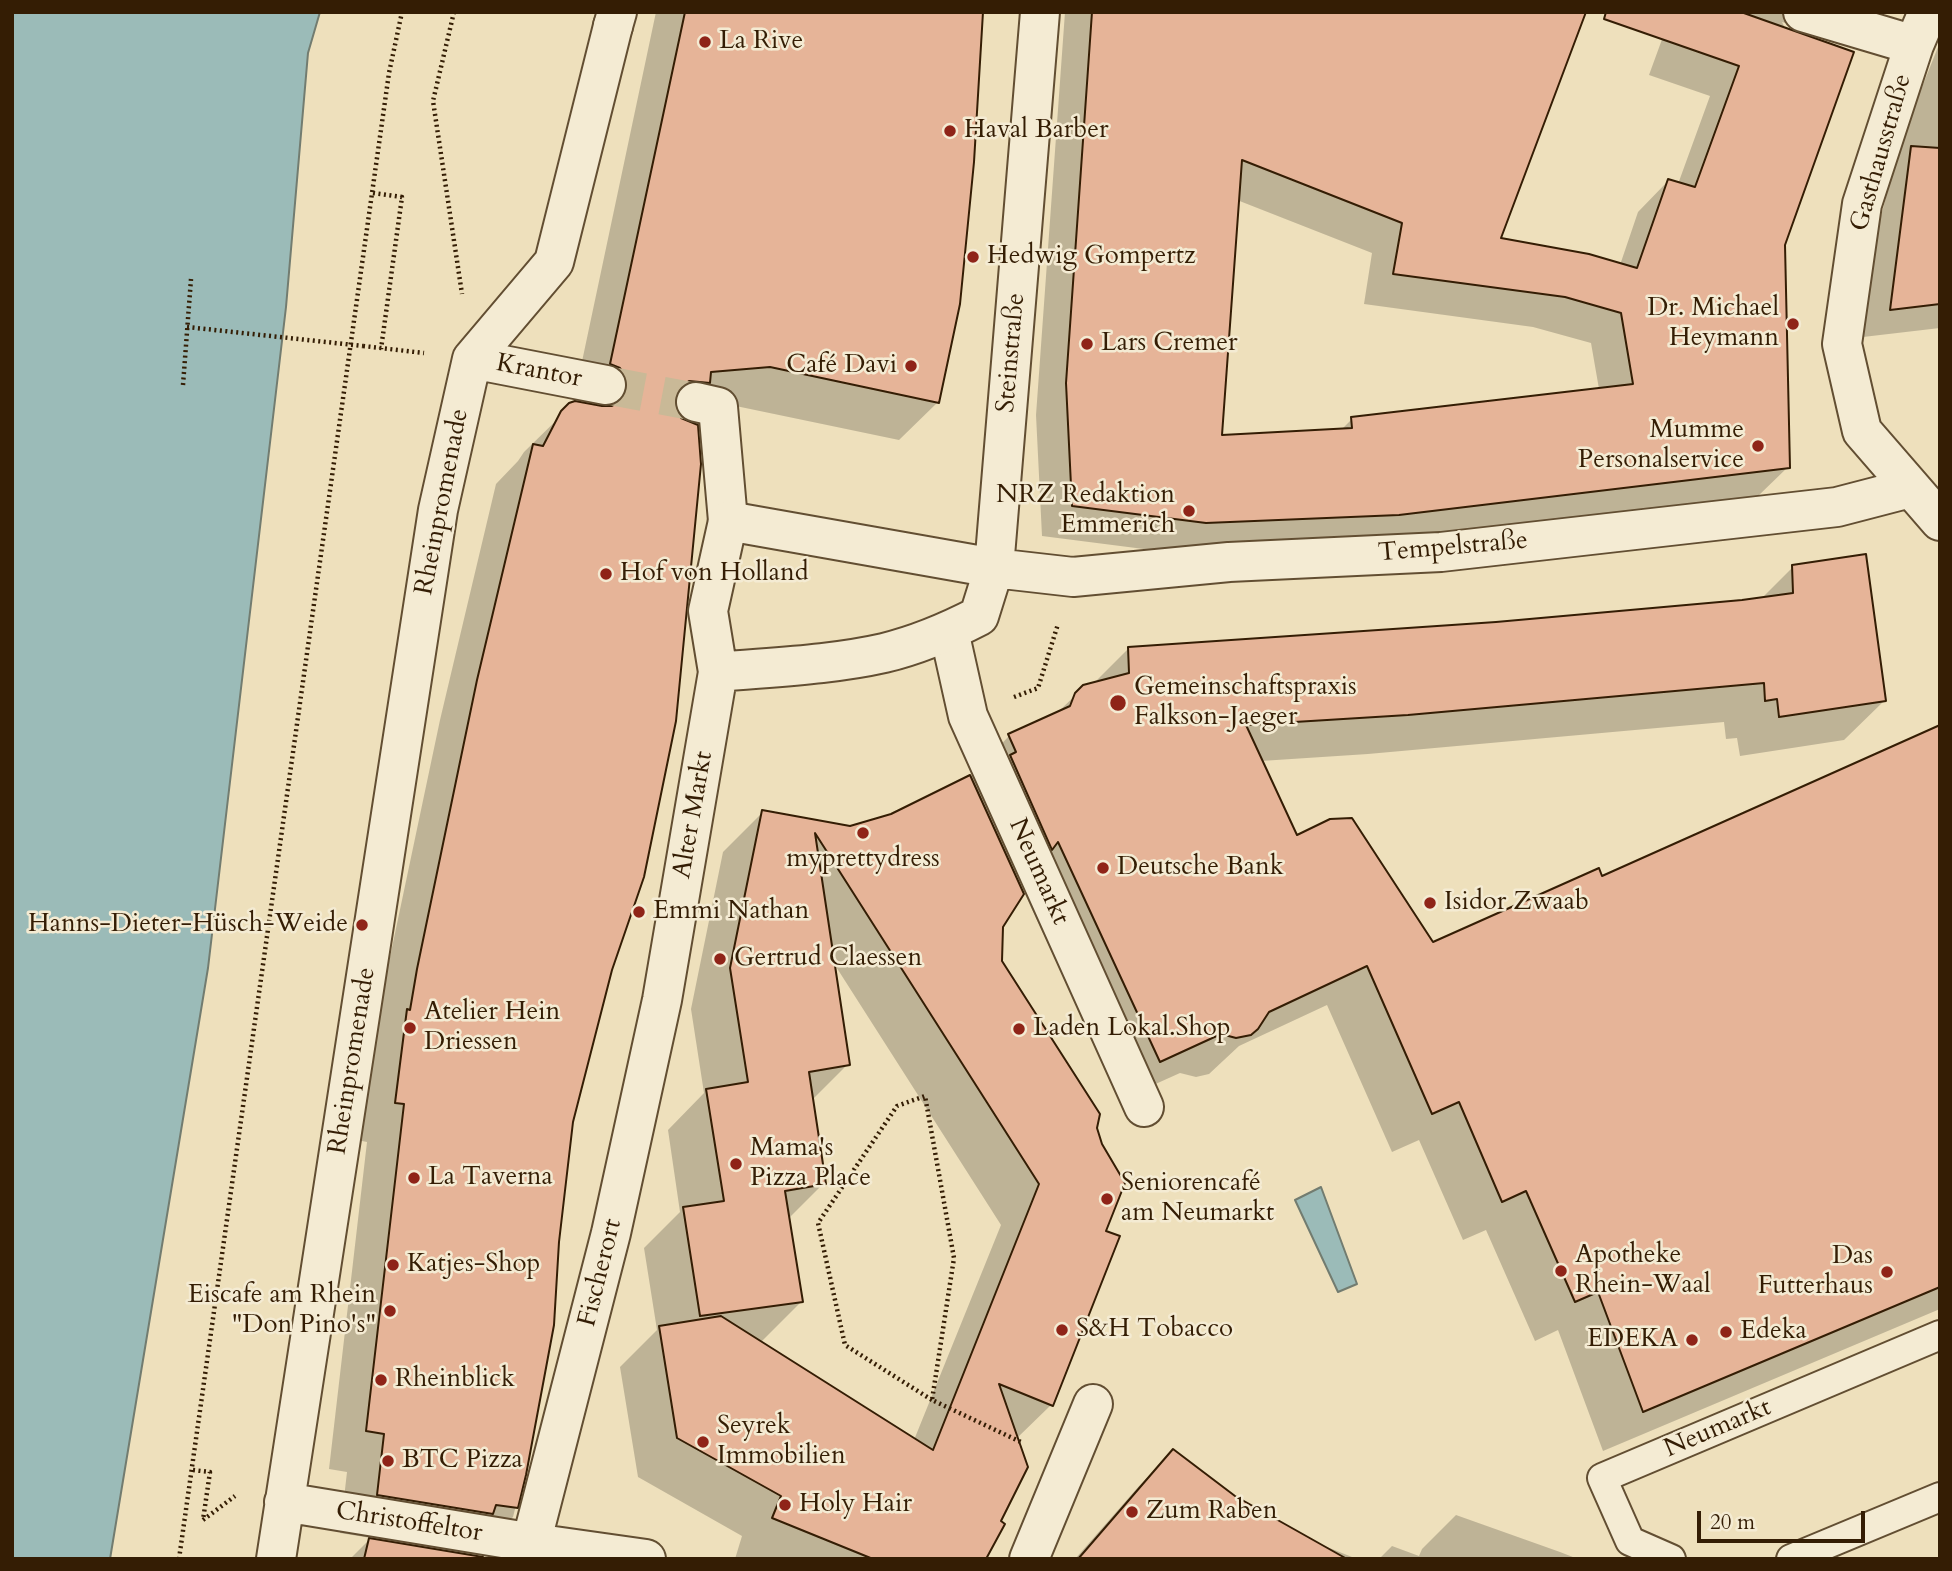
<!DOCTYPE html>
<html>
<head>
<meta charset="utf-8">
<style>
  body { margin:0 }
  #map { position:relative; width:1952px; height:1571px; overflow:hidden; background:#eee0bc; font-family:Cardo,serif }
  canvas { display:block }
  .frame { position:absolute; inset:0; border:14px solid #341d04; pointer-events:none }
  .scale { position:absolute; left:1697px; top:1511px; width:168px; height:32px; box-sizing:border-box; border:4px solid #341d04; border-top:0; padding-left:9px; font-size:21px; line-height:24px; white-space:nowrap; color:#341d04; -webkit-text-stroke:5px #f4ebd3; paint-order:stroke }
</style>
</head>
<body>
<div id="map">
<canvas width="1952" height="1571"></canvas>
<div class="frame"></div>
<div class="scale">20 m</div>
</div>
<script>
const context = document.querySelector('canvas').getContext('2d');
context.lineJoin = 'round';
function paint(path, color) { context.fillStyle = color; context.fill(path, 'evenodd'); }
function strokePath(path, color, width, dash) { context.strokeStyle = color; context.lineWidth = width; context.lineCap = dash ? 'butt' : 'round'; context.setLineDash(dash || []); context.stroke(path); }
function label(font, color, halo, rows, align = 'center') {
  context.font = font + ' Cardo,serif'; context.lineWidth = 5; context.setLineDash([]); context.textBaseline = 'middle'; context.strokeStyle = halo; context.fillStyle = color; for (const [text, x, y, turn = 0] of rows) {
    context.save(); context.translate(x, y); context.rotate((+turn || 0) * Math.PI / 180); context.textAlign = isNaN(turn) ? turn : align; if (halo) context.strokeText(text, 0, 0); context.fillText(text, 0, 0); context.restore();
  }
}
const water = new Path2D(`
  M 12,12 L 320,12 L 308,53 L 286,307 L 208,968 L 110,1559 L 12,1559 Z
  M 1321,1187 L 1357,1284 L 1338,1292 L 1295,1200 Z`);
const shadow = new Path2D(`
  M 656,12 L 981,12 L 938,402 L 899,440 L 731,405 L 681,409 L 676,414 L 611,970 L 572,1122 L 528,1458 L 513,1517 L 473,1557 L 483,1559 L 350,1559 L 371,1538 L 340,1533 L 347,1472 L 329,1469 L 367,1142 L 357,1140 L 379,1009 L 440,720 L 496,484 L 518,461 L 524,452 L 573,404 Z
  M 1065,12 L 1478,12 L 1499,240 L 1620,265 L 1638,212 L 1668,181 L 1678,184 L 1710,96 L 1649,75 L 1672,12 L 1864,12 L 1837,38 L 1782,22 L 1785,28 L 1795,34 L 1852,51 L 1783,245 L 1788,467 L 1757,497 L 1367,545 L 1175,553 L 1042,536 L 1036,415 ZM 1237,200 L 1372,253 L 1364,304 L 1533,327 L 1591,343 L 1599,389 L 1352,419 L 1340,431 L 1220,436 Z
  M 1940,42 L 1940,328 L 1863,337 L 1877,231 L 1902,137 Z
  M 1793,567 L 1884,701 L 1844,740 L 1740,756 L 1737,738 L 1726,739 L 1724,722 L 1368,754 L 1261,761 L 1296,837 L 1433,944 L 1601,878 L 1940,734 L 1940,1309 L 1603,1451 L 1558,1330 L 1535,1341 L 1486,1230 L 1463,1240 L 1419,1140 L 1392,1152 L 1327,1005 L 1239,1046 L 1209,1074 L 1196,1077 L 1180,1073 L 1120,1100 L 1024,892 L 1001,927 L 1000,962 L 1095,1128 L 1104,1232 L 1051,1405 L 1016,1439 L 998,1522 L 984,1559 L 735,1559 L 742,1536 L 638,1477 L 620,1367 L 657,1330 L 644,1248 L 680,1212 L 668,1130 L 704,1093 L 691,1009 L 723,852 L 763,812 L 850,828 L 891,816 L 970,777 L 1009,736 L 1057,713 L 1084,687 L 1093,684 L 1129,648 L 1497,624 L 1760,600 ZM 833,962 L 1001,1225 L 914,1440 L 760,1343 L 801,1302 L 788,1219 L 824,1183 L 811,1101 L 848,1064 Z
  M 1173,1452 L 1234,1498 L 1322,1545 L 1357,1559 L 1075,1559 L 1139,1486 Z
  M 1456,1515 L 1560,1552 L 1578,1559 L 1379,1559 L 1392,1546 L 1419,1556 L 1422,1549 Z`);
const building = new Path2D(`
  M 685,12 L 983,12 L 974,162 L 960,304 L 939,403 L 770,367 L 711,372 L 710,383 L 689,381 L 680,387 L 675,397 L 675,408 L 681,418 L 698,425 L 701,464 L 676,721 L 644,877 L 612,970 L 573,1122 L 559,1242 L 554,1325 L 526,1475 L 518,1508 L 496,1505 L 493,1514 L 377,1495 L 384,1434 L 366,1431 L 404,1104 L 395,1103 L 407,1009 L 410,1010 L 417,969 L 477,680 L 533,444 L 543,446 L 561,411 L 569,403 L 575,401 L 602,406 L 612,406 L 622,400 L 627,390 L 626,377 L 620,368 L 610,364 Z
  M 1092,12 L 1586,12 L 1501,238 L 1589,254 L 1637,268 L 1668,179 L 1695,187 L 1739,66 L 1604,19 L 1606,12 L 1741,12 L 1854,52 L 1785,245 L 1790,468 L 1399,515 L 1206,523 L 1072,506 L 1066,383 ZM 1242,160 L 1402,223 L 1393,274 L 1565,297 L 1621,313 L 1633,384 L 1351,417 L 1352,428 L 1222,435 Z
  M 1911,146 L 1940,148 L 1940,304 L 1890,310 Z
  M 1866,554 L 1886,701 L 1779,717 L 1777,699 L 1765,701 L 1764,683 L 1408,715 L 1246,725 L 1297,835 L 1330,819 L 1352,818 L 1433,942 L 1599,868 L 1602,876 L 1940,725 L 1940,1287 L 1643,1412 L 1598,1292 L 1575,1302 L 1526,1191 L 1502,1202 L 1459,1102 L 1432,1114 L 1367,966 L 1269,1012 L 1258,1029 L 1251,1035 L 1236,1038 L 1221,1034 L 1160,1062 L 1058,842 L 1052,850 L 1010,755 L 1016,752 L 1008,734 L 1070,706 L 1075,693 L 1083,685 L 1129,673 L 1128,647 L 1496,622 L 1742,600 L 1793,593 L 1792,565 Z
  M 970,775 L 1024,894 L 1003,927 L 1002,961 L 1100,1114 L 1097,1128 L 1102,1144 L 1125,1183 L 1106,1231 L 1120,1236 L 1053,1406 L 999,1384 L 1028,1467 L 1001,1521 L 1005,1524 L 986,1559 L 873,1559 L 772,1518 L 781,1496 L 677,1438 L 659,1326 L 721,1316 L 933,1450 L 1039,1184 L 815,833 L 850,1065 L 809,1072 L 826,1184 L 785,1191 L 803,1302 L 700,1316 L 683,1207 L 724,1201 L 706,1089 L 748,1082 L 730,968 L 762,810 L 850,826 L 891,814 Z
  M 1173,1449 L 1235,1496 L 1347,1559 L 1078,1559 Z
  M 369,1538 L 483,1557 L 483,1559 L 364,1559 Z`);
const pedestrianTunnel = new Path2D(`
  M 606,385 L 696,402`);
const path = new Path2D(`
  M 454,12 L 433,101 L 462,294
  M 373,193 L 402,197 L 381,349
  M 363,346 L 424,353
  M 183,385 L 191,279
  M 1014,697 L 1038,688 L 1058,624
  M 932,1400 L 845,1345 L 818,1223 L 897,1106 L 925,1096 L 954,1258 L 932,1400 L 1023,1443
  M 193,1470 L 210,1472 L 203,1520
  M 203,1520 L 235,1496
  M 179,1559 L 389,73 L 402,12`);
const service = new Path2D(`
  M 1671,1559 L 1630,1541 L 1602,1478 L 1940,1335
  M 1791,1559 L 1940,1497`);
const pedestrian = new Path2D(`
  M 472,359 L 606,385
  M 696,402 L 718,407 L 728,521
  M 949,631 L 968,716 L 1144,1107
  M 284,1502 L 533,1543
  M 276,1559 L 438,510 L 472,359 L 554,262 L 613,26
  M 1029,1559 L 1093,1404`);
const minor = new Path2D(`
  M 1803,12 L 1914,45
  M 1928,12 L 1914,45 L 1862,204 L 1842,344 L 1862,431 L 1940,521
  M 613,26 L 617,12
  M 718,672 C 773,667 831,665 884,653 C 917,645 950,631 979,616 L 994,568 L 1040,12
  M 533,1543 L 646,1559
  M 527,1559 L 611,1233 L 662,1000 L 718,672 L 708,611 L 728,521 L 994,568 L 1073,577 L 1229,562 L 1441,552 L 1837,507 L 1910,488`);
const pathBridge = new Path2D(`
  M 187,327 L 363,346`);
const markers = [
  [705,42,7,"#8f2418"],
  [950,131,7,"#8f2418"],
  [973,257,7,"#8f2418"],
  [1793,324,7,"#8f2418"],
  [1087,344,7,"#8f2418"],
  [911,366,7,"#8f2418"],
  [1758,446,7,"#8f2418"],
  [1189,511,7,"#8f2418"],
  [606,574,7,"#8f2418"],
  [1118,703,9,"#8f2418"],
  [863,833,7,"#8f2418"],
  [1103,868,7,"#8f2418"],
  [1430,903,7,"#8f2418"],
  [639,912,7,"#8f2418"],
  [362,925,7,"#8f2418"],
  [720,959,7,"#8f2418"],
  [410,1028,7,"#8f2418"],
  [1019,1029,7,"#8f2418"],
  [736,1164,7,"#8f2418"],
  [414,1178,7,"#8f2418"],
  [1107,1199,7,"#8f2418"],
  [393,1265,7,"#8f2418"],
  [1561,1271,7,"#8f2418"],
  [1887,1272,7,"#8f2418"],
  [390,1311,7,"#8f2418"],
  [1062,1330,7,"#8f2418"],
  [1726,1332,7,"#8f2418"],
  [1692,1340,7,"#8f2418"],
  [381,1380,7,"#8f2418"],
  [703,1442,7,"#8f2418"],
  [388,1461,7,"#8f2418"],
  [785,1505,7,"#8f2418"],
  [1132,1512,7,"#8f2418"]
];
const poiNames = [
  ["La Rive",719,42],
  ["Haval Barber",964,131],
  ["Hedwig Gompertz",987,257],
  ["Dr. Michael",1779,309,"right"],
  ["Heymann",1779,339,"right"],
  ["Lars Cremer",1101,344],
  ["Café Davi",897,366,"right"],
  ["Mumme",1744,431,"right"],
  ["Personalservice",1744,461,"right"],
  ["NRZ Redaktion",1175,496,"right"],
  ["Emmerich",1175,526,"right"],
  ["Hof von Holland",620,574],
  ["Gemeinschaftspraxis",1134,688],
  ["Falkson-Jaeger",1134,718],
  ["myprettydress",863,860,"center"],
  ["Deutsche Bank",1117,868],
  ["Isidor Zwaab",1444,903],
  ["Emmi Nathan",653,912],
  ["Hanns-Dieter-Hüsch-Weide",348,925,"right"],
  ["Gertrud Claessen",734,959],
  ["Atelier Hein",424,1013],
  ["Driessen",424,1043],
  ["Laden Lokal.Shop",1033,1029],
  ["Mama's",750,1149],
  ["Pizza Place",750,1179],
  ["La Taverna",428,1178],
  ["Seniorencafé",1121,1184],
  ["am Neumarkt",1121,1214],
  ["Apotheke",1575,1256],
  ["Rhein-Waal",1575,1286],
  ["Das",1873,1257,"right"],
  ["Futterhaus",1873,1287,"right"],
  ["Katjes-Shop",407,1265],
  ["Eiscafe am Rhein",376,1296,"right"],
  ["\"Don Pino's\"",376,1326,"right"],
  ["S&H Tobacco",1076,1330],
  ["Edeka",1740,1332],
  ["EDEKA",1678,1340,"right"],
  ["Rheinblick",395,1380],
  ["Seyrek",717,1427],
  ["Immobilien",717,1457],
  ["BTC Pizza",402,1461],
  ["Holy Hair",799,1505],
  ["Zum Raben",1146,1512]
];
const streetNames = [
  ["Gasthausstraße",1882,153,-74],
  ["Steinstraße",1012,353,-85],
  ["Krantor",539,372,11],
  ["Rheinpromenade",443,502,-79],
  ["Tempelstraße",1453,548,-5],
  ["Alter Markt",694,815,-80],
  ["Neumarkt",1038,872,66],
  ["Rheinpromenade",353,1061,-81],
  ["Fischerort",601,1273,-76],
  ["Neumarkt",1718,1429,-23],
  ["Christoffeltor",409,1523,9]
];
paint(water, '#9bbbb8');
strokePath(water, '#727c70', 2);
paint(shadow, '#0003');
paint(building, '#e6b498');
strokePath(building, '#341d04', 2);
strokePath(pedestrianTunnel, '#c9b997', 38, [38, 19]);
strokePath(service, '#624e32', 32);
strokePath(pedestrian, '#624e32', 42);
strokePath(minor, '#624e32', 42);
strokePath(path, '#341d04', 4.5, [2, 3.5]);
strokePath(service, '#f4ebd3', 28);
strokePath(pedestrian, '#f4ebd3', 38);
strokePath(minor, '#f4ebd3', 38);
strokePath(pathBridge, '#341d04', 4.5, [2, 3.5]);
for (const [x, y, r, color] of markers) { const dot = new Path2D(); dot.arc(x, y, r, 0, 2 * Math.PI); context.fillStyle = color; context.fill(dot); strokePath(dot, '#f4ebd3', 2.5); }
label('26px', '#341d04', '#f4ebd3', poiNames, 'left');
label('26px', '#341d04', '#f4ebd3', streetNames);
</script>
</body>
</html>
